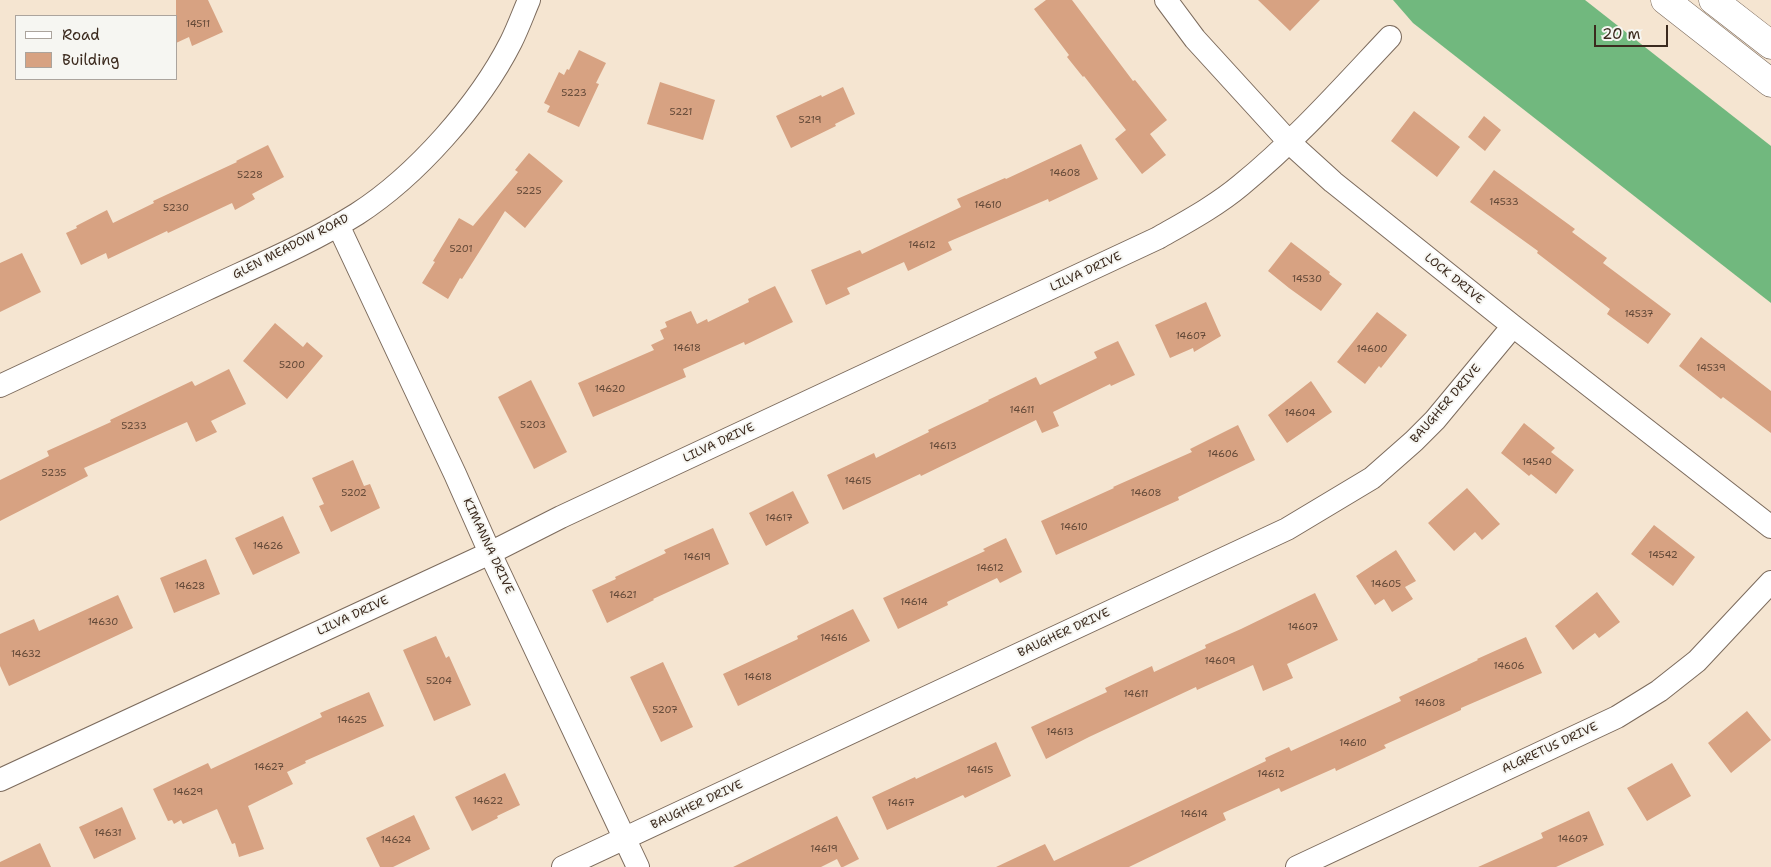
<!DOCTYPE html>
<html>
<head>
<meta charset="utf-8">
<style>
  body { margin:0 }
  #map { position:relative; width:1771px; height:867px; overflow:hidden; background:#f5e5d1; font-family:"Shantell Sans",sans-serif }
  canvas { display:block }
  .legend { position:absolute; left:15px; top:15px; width:162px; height:65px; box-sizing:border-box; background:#f6f6f2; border:1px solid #aba49d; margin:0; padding:6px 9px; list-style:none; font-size:15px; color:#3b2a1e }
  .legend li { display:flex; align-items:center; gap:10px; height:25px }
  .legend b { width:25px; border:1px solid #aba49d }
  .scale { position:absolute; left:1594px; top:25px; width:74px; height:22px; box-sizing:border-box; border:2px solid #3b2a1e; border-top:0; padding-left:6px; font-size:15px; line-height:18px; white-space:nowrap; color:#3b2a1e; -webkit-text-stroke:4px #f6f6f2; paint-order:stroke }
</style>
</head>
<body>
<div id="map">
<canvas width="1771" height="867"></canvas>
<ul class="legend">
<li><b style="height:6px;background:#fff"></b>Road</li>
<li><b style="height:14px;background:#d7a282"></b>Building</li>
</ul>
<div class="scale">20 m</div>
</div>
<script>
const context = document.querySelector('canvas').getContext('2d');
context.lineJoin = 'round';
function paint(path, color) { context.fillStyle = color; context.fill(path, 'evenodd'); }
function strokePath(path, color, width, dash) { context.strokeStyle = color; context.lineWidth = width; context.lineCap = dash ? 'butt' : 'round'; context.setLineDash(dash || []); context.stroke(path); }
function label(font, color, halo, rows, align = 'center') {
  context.font = font + ' "Shantell Sans",sans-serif'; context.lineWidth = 4; context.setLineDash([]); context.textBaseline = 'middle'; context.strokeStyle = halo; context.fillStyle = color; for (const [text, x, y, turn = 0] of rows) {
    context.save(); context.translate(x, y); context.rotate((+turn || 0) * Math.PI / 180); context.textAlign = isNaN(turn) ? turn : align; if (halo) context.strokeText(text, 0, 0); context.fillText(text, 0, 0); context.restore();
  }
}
const forest = new Path2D(`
  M 1393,0 L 1585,0 L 1771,146 L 1771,303 L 1413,23 Z`);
const building = new Path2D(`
  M 176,0 L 208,0 L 223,32 L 192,46 L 189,37 L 176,43 Z
  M 1046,0 L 1072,0 L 1133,81 L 1135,80 L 1167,120 L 1150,134 L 1166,155 L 1142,174 L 1115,139 L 1126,130 L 1084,76 L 1083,77 L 1067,57 L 1069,55 L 1034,9 Z
  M 1258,0 L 1320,0 L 1290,31 Z
  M 579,50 L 606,63 L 596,83 L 599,84 L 579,127 L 547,112 L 550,106 L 544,103 L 559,72 L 564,75 L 567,69 L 569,70 Z
  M 660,82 L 715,100 L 703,140 L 647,124 Z
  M 843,87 L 855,114 L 835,124 L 836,126 L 791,148 L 776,116 L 821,95 L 822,97 Z
  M 1414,111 L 1460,147 L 1437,177 L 1391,141 Z
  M 1484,116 L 1501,130 L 1485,151 L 1468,137 Z
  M 1081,144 L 1098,179 L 1049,202 L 1048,199 L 948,242 L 952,250 L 908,271 L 904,262 L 847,288 L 850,294 L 826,305 L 811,270 L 860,250 L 862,254 L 961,207 L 957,199 L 1005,178 L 1006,179 Z
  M 268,145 L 284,177 L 252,194 L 255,199 L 235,210 L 232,203 L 168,233 L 167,231 L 108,259 L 106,253 L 81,265 L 66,233 L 77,228 L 76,226 L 107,210 L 113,223 L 154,203 L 153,201 L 237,162 L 236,161 Z
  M 529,153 L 563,181 L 525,228 L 505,211 L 462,279 L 460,278 L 448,299 L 422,283 L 435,262 L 433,261 L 459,218 L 473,226 L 518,172 L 515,170 Z
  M 1494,170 L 1575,229 L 1572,232 L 1607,258 L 1603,263 L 1671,314 L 1648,344 L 1607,314 L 1610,309 L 1537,253 L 1538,251 L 1470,202 Z
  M 1291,242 L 1330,272 L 1329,274 L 1342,284 L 1321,311 L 1289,288 L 1268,271 Z
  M 22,253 L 41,292 L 0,312 L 0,263 Z
  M 775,286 L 793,322 L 745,345 L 744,342 L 683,369 L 686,377 L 593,417 L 578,383 L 654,350 L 651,345 L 664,339 L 660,330 L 667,327 L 665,322 L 691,311 L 697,324 L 707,319 L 708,322 L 749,302 L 748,299 Z
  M 1206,302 L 1221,336 L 1194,352 L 1193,348 L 1170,358 L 1155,325 Z
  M 1377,312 L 1407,335 L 1381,368 L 1379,366 L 1365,384 L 1337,362 Z
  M 275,323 L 303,347 L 307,342 L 323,356 L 287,399 L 243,361 Z
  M 1701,337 L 1771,391 L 1771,433 L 1723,397 L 1721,399 L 1679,366 Z
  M 1118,341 L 1135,375 L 1111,386 L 1110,384 L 1053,412 L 1059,426 L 1042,433 L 1036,420 L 921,476 L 920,474 L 843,510 L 827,475 L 874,453 L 876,458 L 929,432 L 928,430 L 989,401 L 988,400 L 1036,377 L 1040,385 L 1097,358 L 1094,352 Z
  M 229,369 L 246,404 L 211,421 L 217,432 L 196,442 L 187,422 L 84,468 L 88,476 L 0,521 L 0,480 L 49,456 L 47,451 L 111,422 L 110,420 L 192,381 L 195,386 Z
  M 531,380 L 567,452 L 534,469 L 498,397 Z
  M 1311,381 L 1332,412 L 1287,443 L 1268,415 Z
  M 1524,423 L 1555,448 L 1551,452 L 1574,470 L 1556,494 L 1531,474 L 1529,476 L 1501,453 Z
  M 1238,425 L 1255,460 L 1178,497 L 1179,500 L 1056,555 L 1041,521 L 1114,488 L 1113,487 L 1192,452 L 1190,449 Z
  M 353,460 L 364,486 L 370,484 L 380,508 L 331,532 L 319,506 L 324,504 L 312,478 Z
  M 1467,488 L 1500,524 L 1482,540 L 1475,532 L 1454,551 L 1428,523 Z
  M 793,491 L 809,523 L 766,546 L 749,513 Z
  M 283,516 L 300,553 L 253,575 L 235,538 Z
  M 1654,525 L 1695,557 L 1673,586 L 1631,554 Z
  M 713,528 L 729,564 L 653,599 L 654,600 L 607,623 L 592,590 L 616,579 L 615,577 L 666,553 L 664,550 Z
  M 1006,538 L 1022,572 L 1000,583 L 997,578 L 947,602 L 948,605 L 898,629 L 883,598 L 985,551 L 983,549 Z
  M 1396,550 L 1416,581 L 1405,587 L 1413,599 L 1392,612 L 1384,599 L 1375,605 L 1356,576 Z
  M 206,559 L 220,594 L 174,613 L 160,578 Z
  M 1597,592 L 1620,622 L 1599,638 L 1595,633 L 1573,650 L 1555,626 Z
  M 1315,593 L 1338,640 L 1287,664 L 1293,678 L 1263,691 L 1253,665 L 1197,690 L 1196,687 L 1089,737 L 1046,759 L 1031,727 L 1107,692 L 1105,688 L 1152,666 L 1154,672 L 1206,648 L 1205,645 L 1241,629 Z
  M 118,595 L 133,628 L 9,686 L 0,666 L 0,634 L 34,619 L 39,631 Z
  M 853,609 L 870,641 L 738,706 L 723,674 L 798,639 L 797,636 Z
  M 436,636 L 446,658 L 449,656 L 471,705 L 434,721 L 403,650 Z
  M 1526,637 L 1542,673 L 1461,708 L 1461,710 L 1384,745 L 1386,748 L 1336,771 L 1335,768 L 1281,792 L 1279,788 L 1223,813 L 1226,820 L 1129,867 L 996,867 L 1045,844 L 1054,861 L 1266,761 L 1265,758 L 1289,747 L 1291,751 L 1401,701 L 1399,697 L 1478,660 L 1477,659 Z
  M 663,662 L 693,727 L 661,742 L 630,677 Z
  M 369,692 L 384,726 L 305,761 L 306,763 L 287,772 L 293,784 L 248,806 L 264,849 L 239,857 L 235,843 L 232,844 L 217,809 L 183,824 L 181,820 L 174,824 L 172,820 L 168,821 L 153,789 L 208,763 L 211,769 L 322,717 L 320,713 Z
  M 1747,711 L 1771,740 L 1731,773 L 1708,743 Z
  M 996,742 L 1011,776 L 965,798 L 963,795 L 887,830 L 872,797 L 915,777 L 916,779 Z
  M 1672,763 L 1691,796 L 1647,821 L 1627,788 Z
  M 505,773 L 520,805 L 497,816 L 498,818 L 472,831 L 455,797 Z
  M 122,807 L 136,839 L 94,859 L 79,827 Z
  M 1589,811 L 1604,845 L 1556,867 L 1478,867 L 1543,838 L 1541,833 Z
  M 414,815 L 430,849 L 393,867 L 380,867 L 366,838 Z
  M 837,816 L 859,859 L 843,867 L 841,867 L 837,859 L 821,867 L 733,867 Z
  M 40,843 L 51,867 L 0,867 L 0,862 Z`);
const minor = new Path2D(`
  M 1166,0 L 1195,39 L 1290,143 L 1333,182 L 1513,326 L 1771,527
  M 338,225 L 455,474 L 490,553 L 638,867
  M 0,386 C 68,354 137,322 205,290 C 256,266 309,244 357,214 C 416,176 479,105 511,42 C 518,28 523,14 529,0
  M 0,780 L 490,553 L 561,517 L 1158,238 C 1186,222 1216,206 1241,185 C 1296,140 1342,88 1390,37
  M 563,867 L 1287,529 L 1372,478 L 1414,441 L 1435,420 L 1513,326
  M 1297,867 L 1617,717 L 1659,691 L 1697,661 L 1771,582`);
const primary = new Path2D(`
  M 1665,0 L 1771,83
  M 1713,0 L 1771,45`);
const numberNames = [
  ["14511",198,24],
  ["5223",574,93],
  ["5221",681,112],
  ["5219",810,120],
  ["14608",1065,173],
  ["5228",250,175],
  ["5225",529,191],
  ["14533",1504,202],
  ["14610",988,205],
  ["5230",176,208],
  ["14612",922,245],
  ["5201",461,249],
  ["14530",1307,279],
  ["14537",1639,314],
  ["14607",1191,336],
  ["14618",687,348],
  ["14600",1372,349],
  ["5200",292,365],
  ["14539",1711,368],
  ["14620",610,389],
  ["14611",1022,410],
  ["14604",1300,413],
  ["5203",533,425],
  ["5233",134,426],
  ["14613",943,446],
  ["14606",1223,454],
  ["14540",1537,462],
  ["5235",54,473],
  ["14615",858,481],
  ["5202",354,493],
  ["14608",1146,493],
  ["14617",779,518],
  ["14610",1074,527],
  ["14626",268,546],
  ["14542",1663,555],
  ["14619",697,557],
  ["14612",990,568],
  ["14605",1386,584],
  ["14628",190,586],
  ["14621",623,595],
  ["14614",914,602],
  ["14630",103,622],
  ["14607",1303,627],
  ["14616",834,638],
  ["14632",26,654],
  ["14609",1220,661],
  ["14606",1509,666],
  ["14618",758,677],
  ["5204",439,681],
  ["14611",1136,694],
  ["14608",1430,703],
  ["5207",665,710],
  ["14625",352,720],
  ["14613",1060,732],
  ["14610",1353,743],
  ["14627",269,767],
  ["14615",980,770],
  ["14612",1271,774],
  ["14629",188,792],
  ["14622",488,801],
  ["14617",901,803],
  ["14614",1194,814],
  ["14631",108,833],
  ["14607",1573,839],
  ["14624",396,840],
  ["14619",824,849]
];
const streetNames = [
  ["GLEN MEADOW ROAD",291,247,-27],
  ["LILVA DRIVE",1086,272,-25],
  ["LOCK DRIVE",1454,279,39],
  ["BAUGHER DRIVE",1446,404,-49],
  ["LILVA DRIVE",719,443,-25],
  ["KIMANNA DRIVE",488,546,65],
  ["LILVA DRIVE",353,616,-25],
  ["BAUGHER DRIVE",1064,633,-25],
  ["ALGRETUS DRIVE",1550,748,-25],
  ["BAUGHER DRIVE",697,805,-25]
];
paint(forest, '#71b87e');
paint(building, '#d7a282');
strokePath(minor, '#7c6b5d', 24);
strokePath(primary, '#7c6b5d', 29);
strokePath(minor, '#fff', 22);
strokePath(primary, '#fff', 28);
label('10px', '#624837', null, numberNames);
label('12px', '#3b2a1e', '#f6f6f2', streetNames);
</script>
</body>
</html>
